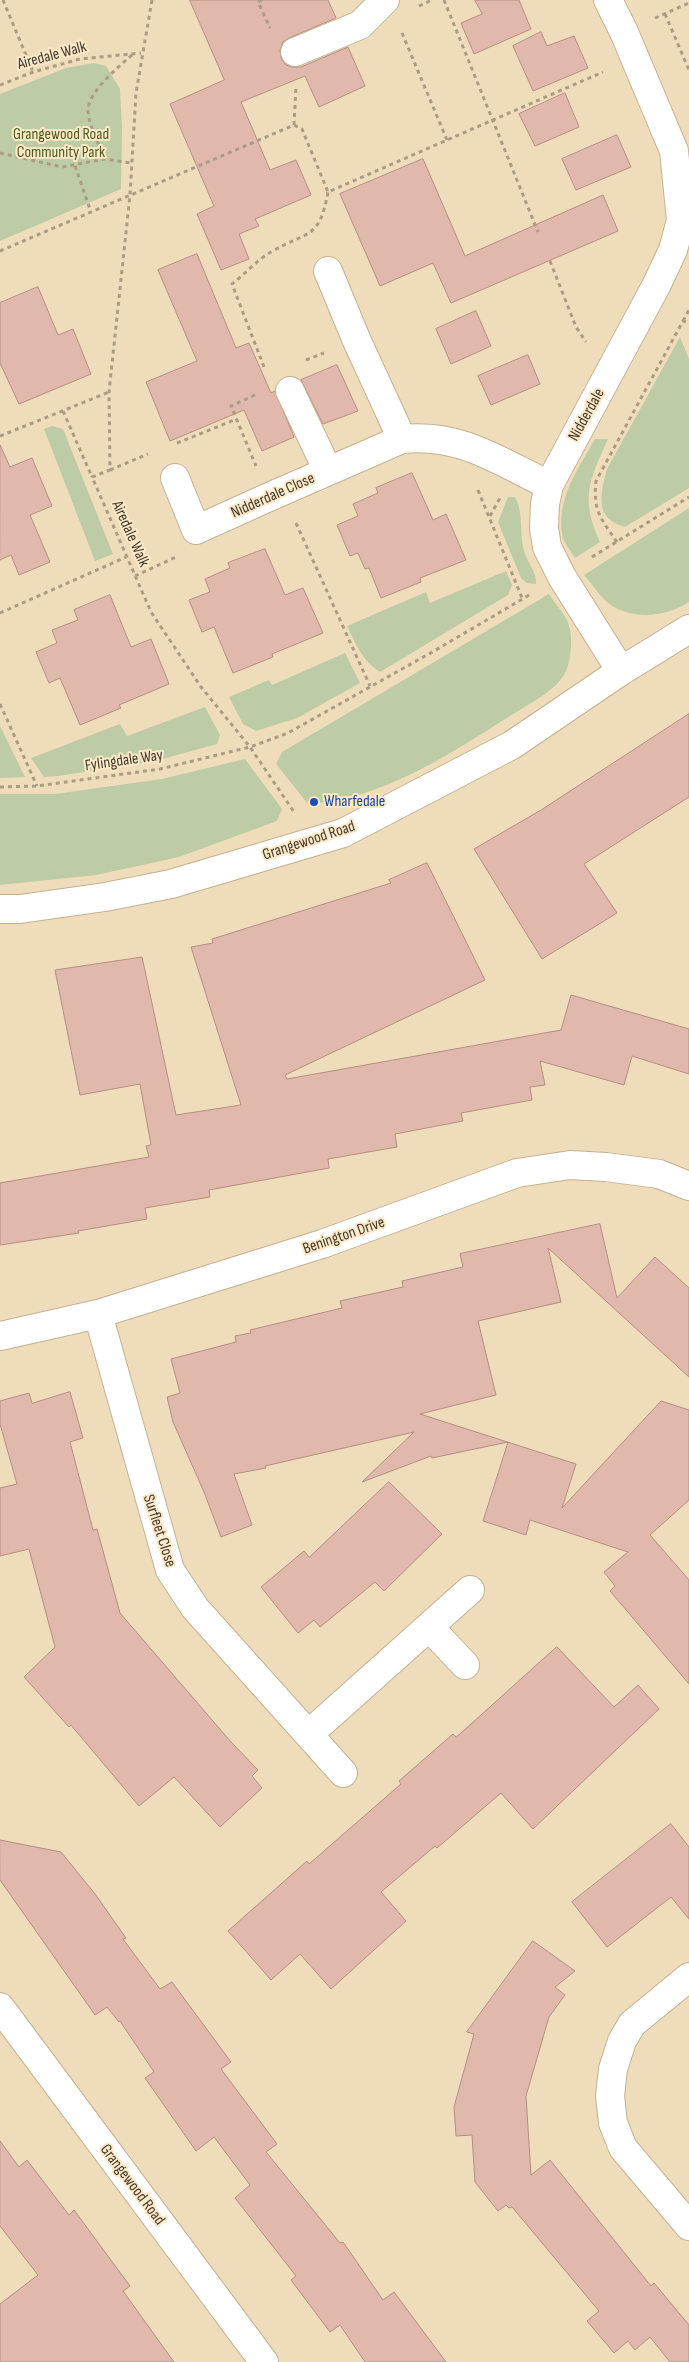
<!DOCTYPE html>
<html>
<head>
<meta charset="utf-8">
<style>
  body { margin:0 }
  canvas { display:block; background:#efdcbb }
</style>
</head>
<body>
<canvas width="689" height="2362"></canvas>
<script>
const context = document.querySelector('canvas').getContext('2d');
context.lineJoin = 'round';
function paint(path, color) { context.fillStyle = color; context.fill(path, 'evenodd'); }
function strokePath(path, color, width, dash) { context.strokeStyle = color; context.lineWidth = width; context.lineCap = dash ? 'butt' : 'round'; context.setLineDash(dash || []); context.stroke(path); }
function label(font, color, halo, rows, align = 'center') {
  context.font = font + ' "Sofia Sans Condensed",sans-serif'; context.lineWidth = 4; context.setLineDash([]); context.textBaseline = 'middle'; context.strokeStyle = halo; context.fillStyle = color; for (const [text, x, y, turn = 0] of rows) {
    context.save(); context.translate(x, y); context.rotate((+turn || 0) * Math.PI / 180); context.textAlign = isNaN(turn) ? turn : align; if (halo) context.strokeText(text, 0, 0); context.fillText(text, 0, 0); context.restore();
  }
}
const green = new Path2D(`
  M 94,63 L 106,66 L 120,89 L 122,129 L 121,189 L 0,241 L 0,94 L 66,68 Z
  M 680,337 L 689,359 L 689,488 L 625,527 C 594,519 600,494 607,469 Z
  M 52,426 L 63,429 L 113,554 L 95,561 L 44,429 Z
  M 595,439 L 608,439 C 589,481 580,498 600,542 L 575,558 C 571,551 563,542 562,534 C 557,498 578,469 595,439 Z
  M 508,497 L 515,497 C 524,514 519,532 524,551 C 527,562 537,572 536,584 L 527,583 L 521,578 L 498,522 Z
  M 689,508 L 689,602 C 667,616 638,620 614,607 C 602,600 593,585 584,575 Z
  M 506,571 L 512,585 L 508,595 L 380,672 C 361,659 357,646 347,626 L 426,592 L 430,603 Z
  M 549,594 C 555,604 567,616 569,626 C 573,638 571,660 566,671 C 558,690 527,705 510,716 C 448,755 383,799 308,804 L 276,764 L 282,752 Z
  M 345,653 L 360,683 L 297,718 L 256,731 L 243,724 L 229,697 L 269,680 L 272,685 Z
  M 205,707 L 220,735 L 217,744 L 155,761 L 58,776 L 44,777 L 31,758 L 120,724 L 127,736 Z
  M 0,726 L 25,777 L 0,778 Z
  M 245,759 L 282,809 L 277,821 L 179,857 L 96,875 L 0,885 L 0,794 L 55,794 L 162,779 Z`);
const building = new Path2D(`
  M 190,0 L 328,0 L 336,18 L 289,38 L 283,42 L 280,50 L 281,58 L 286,65 L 292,67 L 301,67 L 348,47 L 365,86 L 319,107 L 305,76 L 241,102 L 270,170 L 296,160 L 311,195 L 255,219 L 259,226 L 239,234 L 249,259 L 221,270 L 197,214 L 214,206 L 170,104 L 224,80 Z
  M 475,0 L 519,0 L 531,29 L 474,54 L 461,23 L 482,14 Z
  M 541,32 L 547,46 L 574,36 L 588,68 L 533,91 L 513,46 Z
  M 565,93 L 579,127 L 535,146 L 519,114 Z
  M 617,135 L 631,167 L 576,190 L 562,159 Z
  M 423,159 L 465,256 L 603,195 L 618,231 L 451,303 L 433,263 L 380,286 L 340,194 Z
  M 197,254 L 236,348 L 249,343 L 271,393 L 275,391 L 294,437 L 262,451 L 244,410 L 170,441 L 146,382 L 197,361 L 158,270 Z
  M 38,287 L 58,335 L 73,329 L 91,374 L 19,404 L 0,363 L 0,303 Z
  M 476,311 L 491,346 L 451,364 L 436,329 Z
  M 528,355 L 540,384 L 491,405 L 478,376 Z
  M 337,365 L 358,411 L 323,424 L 301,380 Z
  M 0,445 L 10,467 L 32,458 L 52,506 L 30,515 L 50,562 L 19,575 L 11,555 L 0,560 Z
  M 412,473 L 433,520 L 446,514 L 466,560 L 420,578 L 421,582 L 381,598 L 369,568 L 365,569 L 358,553 L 350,556 L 337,525 L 358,516 L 353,504 L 378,493 L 376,488 Z
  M 265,549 L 285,595 L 303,588 L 323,633 L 272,654 L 273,657 L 233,673 L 214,627 L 202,632 L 189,600 L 210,592 L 205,579 L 230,568 L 228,563 Z
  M 110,595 L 131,647 L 151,639 L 169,684 L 119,705 L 121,708 L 80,725 L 60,678 L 49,683 L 36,652 L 57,643 L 52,630 L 78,620 L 74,610 Z
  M 689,714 L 689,797 L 584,864 L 617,913 L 542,959 L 474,849 L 541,810 Z
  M 427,863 L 485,980 L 285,1075 L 287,1079 L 561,1030 L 571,995 L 689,1029 L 689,1074 L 632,1056 L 624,1085 L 540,1061 L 545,1085 L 530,1087 L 532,1100 L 461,1113 L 463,1121 L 395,1134 L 397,1147 L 328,1159 L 329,1168 L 209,1190 L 210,1197 L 145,1208 L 147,1219 L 78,1231 L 79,1233 L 0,1245 L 0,1183 L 149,1157 L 146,1146 L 151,1145 L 140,1084 L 80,1095 L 55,970 L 142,957 L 176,1115 L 241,1105 L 191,947 L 213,943 L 212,939 L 391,883 L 389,880 Z
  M 600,1224 L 617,1298 L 655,1257 L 689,1288 L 689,1377 L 548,1248 L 561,1302 L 478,1321 L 496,1395 L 420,1414 L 576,1464 L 562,1508 L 661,1401 L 689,1410 L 689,1500 L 650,1535 L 689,1580 L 689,1684 L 610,1591 L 615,1586 L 604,1572 L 628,1552 L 530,1520 L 526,1535 L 483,1521 L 508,1442 L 432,1458 L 431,1456 L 362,1482 L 414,1432 L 265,1466 L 266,1468 L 234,1474 L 252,1525 L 221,1537 L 204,1492 L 173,1422 L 167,1397 L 180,1393 L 171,1359 L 236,1342 L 235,1336 L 251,1333 L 250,1330 L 342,1308 L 340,1301 L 403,1287 L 402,1281 L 463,1267 L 460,1254 Z
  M 70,1392 L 83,1438 L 70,1442 L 93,1530 L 97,1529 L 120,1613 L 231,1742 L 258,1770 L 252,1776 L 262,1788 L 220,1827 L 174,1777 L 139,1806 L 71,1725 L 69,1727 L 24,1677 L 55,1647 L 29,1549 L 0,1556 L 0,1488 L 17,1484 L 0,1424 L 0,1401 L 29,1393 L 32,1403 Z
  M 389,1482 L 442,1534 L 384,1591 L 375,1582 L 320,1627 L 314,1620 L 298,1633 L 261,1587 L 304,1551 L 309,1557 Z
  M 557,1647 L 614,1707 L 638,1685 L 659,1709 L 533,1829 L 501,1793 L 437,1848 L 435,1846 L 381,1892 L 406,1921 L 331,1989 L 300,1954 L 271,1980 L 228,1931 L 307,1861 L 309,1864 L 401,1784 L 399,1781 L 453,1734 L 456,1737 Z
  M 671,1824 L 689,1847 L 689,1919 L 671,1897 L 607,1947 L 572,1902 Z
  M 0,1840 L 61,1852 L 95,1894 L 126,1938 L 123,1939 L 160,1989 L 172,1982 L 231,2062 L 221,2069 L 277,2144 L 266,2152 L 340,2243 L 343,2242 L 383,2300 L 394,2292 L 446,2362 L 365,2362 L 340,2325 L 330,2332 L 291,2280 L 296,2276 L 235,2198 L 250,2185 L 214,2137 L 196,2151 L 145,2078 L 154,2072 L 120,2021 L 119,2022 L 107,2007 L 95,2015 L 0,1880 Z
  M 533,1941 L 575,1971 L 555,1987 L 565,1995 L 549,2017 L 526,2096 L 531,2175 L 550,2160 L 651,2286 L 654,2283 L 689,2325 L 689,2362 L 670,2362 L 650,2337 L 635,2350 L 628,2341 L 614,2353 L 587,2321 L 599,2311 L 512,2207 L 509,2208 L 506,2205 L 498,2211 L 475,2182 L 472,2135 L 456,2136 L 454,2107 L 474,2034 L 467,2032 Z
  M 0,2141 L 19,2167 L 27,2160 L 69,2215 L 74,2210 L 130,2286 L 123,2291 L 174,2362 L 0,2362 L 0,2304 L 38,2275 L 0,2226 Z`);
const path = new Path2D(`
  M 3,0 L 33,72
  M 152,0 L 136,93 L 130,195 L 109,392 L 110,470 L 92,477 L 151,612 L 201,687 L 250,747 L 294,812
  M 262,0 L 258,2 L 270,28
  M 444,0 L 538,232
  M 419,6 L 432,0
  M 665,14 L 689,70
  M 655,18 L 689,3
  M 402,33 L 447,140
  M 0,85 L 33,72 L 80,59 L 141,53
  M 294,125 L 296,86
  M 0,153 L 62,167 L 105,159 L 131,163
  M 105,159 C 99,144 89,127 88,111 C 87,92 121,65 134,53
  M 75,166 L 91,212
  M 0,251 L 294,125 L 302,129 L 328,192 L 603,72
  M 550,261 L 576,327 L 586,342
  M 683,321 L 689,310
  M 306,360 L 324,353
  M 264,367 L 232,284 C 245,274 257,260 271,252 C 308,230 319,241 328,192
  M 255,395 L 231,406 L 256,466
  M 63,411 L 92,477
  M 0,436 L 109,392
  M 177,443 L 237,419
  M 110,470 L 148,454
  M 478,490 L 522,598
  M 490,516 L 500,498
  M 296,523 L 370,686
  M 617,542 C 600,518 593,510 596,481 L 683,321 L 689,323
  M 592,557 L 689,497
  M 135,576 L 176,557
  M 0,613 L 126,557
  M 0,704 L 37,786
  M 0,787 L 37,786 L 160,769 L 250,747 L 288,733 L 434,651 L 531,594`);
const minor = new Path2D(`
  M 608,0 L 624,32 L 674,151 L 681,220 L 673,250 L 656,286 L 549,485 L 545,504 L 544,528 L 547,547 L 562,577 L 621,671
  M 295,52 L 360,25 L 385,0
  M 328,271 L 357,341 L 402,439
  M 290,391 L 328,471
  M 175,478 L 196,530 L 269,497 L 402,439 C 461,433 498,461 549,485
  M 0,909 L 20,909 L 105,897 L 171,884 L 343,833 L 512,745 L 621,671 L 689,629
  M 98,1314 L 170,1570 L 195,1608 L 343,1773
  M 0,1336 L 98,1314 L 322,1244 L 517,1173 L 570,1165 L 606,1167 L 659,1174 L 689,1186
  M 429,1627 L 465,1665
  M 310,1733 L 470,1590
  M 689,1977 L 632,2024 L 622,2041 L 613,2069 L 610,2096 L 613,2123 L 623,2148 L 689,2226
  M 0,2007 L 264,2362`);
const markers = [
  [314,802,5,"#1a4fb4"]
];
const streetNames = [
  ["Airedale Walk",52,56,-15],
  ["Nidderdale",587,415,-61],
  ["Nidderdale Close",273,496,-24],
  ["Airedale Walk",130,534,66],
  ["Fylingdale Way",124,761,-8],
  ["Grangewood Road",309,841,-18],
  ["Benington Drive",344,1236,-19],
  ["Surfleet Close",159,1531,72],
  ["Grangewood Road",132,2185,53]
];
const parkNames = [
  ["Grangewood Road",61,135],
  ["Community Park",61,153]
];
const transitNames = [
  ["Wharfedale",324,802]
];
paint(green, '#becca5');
paint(building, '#e1b9ac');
strokePath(building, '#b38e82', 1);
strokePath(minor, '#c4b191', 30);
strokePath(path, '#ab9c83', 3, [4, 4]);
strokePath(minor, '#fff', 28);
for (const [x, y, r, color] of markers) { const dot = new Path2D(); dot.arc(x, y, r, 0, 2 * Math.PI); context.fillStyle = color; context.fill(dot); strokePath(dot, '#fde9c7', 2); }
label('16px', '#413a2c', '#fde9c7', streetNames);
label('16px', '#4a5c1d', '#fde9c7', parkNames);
label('16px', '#164399', '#fde9c7', transitNames, 'left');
</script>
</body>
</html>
